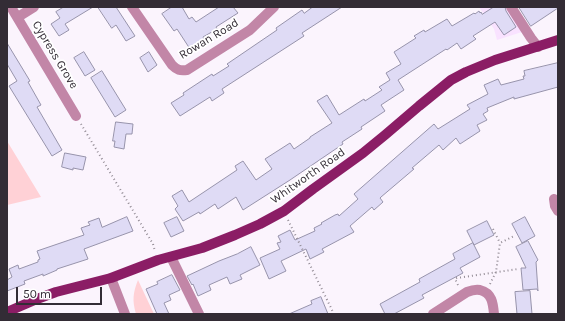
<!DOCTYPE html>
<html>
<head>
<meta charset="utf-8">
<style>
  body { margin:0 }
  #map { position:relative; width:565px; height:321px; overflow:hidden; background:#fbf4fd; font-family:Karla,sans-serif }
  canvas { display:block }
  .frame { position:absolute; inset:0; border:8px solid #332c35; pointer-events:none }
  .scale { position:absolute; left:16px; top:287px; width:86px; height:18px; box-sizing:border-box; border:2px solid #332c35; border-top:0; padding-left:5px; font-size:12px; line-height:14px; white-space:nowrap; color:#332c35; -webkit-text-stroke:3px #fff; paint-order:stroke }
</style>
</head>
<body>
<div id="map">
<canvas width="565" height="321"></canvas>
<div class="frame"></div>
<div class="scale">50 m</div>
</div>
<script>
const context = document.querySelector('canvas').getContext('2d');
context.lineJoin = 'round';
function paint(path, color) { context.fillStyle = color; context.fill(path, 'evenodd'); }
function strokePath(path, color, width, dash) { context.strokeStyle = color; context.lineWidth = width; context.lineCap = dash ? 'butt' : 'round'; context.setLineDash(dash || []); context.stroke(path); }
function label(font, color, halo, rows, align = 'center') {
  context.font = font + ' Karla,sans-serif'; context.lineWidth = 3.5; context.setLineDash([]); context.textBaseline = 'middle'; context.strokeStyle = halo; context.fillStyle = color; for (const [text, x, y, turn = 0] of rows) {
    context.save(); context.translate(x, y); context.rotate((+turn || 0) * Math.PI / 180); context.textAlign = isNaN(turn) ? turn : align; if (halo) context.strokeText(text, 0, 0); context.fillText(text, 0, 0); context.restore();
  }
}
const built = new Path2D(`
  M 479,7 L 509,7 L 525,31 L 497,40 L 494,29 Z`);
const green = new Path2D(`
  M 7,141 L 41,197 L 7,205 Z
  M 138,280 L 154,314 L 136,314 C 132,300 133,293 138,280 Z`);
const building = new Path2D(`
  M 64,7 L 93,7 L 65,24 L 69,30 L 59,36 L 51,24 L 60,18 L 56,12 Z
  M 98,7 L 116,7 L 135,36 L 126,41 L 116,25 L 112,28 Z
  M 172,7 L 182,7 L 189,19 L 192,17 L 196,22 L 219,7 L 233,7 L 238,13 L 216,27 L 217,29 L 203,37 L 204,39 L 190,49 L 177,29 L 174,31 L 162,14 Z
  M 313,7 L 342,7 L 302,33 L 304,36 L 222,89 L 224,93 L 212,101 L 210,97 L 180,116 L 171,103 L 184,95 L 183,93 L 212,74 L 213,76 L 229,66 L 227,64 L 277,30 L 276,28 L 302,10 L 304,13 Z
  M 494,7 L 505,7 L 506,11 L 516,27 L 504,35 L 495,22 L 473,36 L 476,39 L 461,49 L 457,43 L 447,50 L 446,49 L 398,80 L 404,90 L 381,105 L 385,111 L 361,127 L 362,129 L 342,142 L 343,144 L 290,180 L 243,210 L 236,197 L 218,209 L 215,204 L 200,214 L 199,212 L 183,221 L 175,209 L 178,206 L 172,196 L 182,190 L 189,202 L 237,170 L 235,166 L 243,161 L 256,180 L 272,169 L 265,159 L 290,143 L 294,149 L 310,138 L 310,137 L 332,123 L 317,101 L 327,95 L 339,115 L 364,99 L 365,101 L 382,90 L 379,87 L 390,80 L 386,73 L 401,64 L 394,52 L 416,38 L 414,36 L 424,30 L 425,32 L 447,19 L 452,26 L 474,13 L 475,14 L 479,11 L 480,13 L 481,12 L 482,14 Z
  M 519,7 L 558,7 L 558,8 L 531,26 Z
  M 7,43 L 30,81 L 28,82 L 41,105 L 37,107 L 62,150 L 52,156 L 9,86 L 17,81 L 7,64 Z
  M 84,52 L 95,70 L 85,76 L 74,58 Z
  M 149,52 L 157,65 L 148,72 L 140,58 Z
  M 558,63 L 558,87 L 514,99 L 514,97 L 487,108 L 488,111 L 483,114 L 487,120 L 477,125 L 480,131 L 460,144 L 456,138 L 443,150 L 439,145 L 412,168 L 414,169 L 381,197 L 380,198 L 383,202 L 374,210 L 372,207 L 350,226 L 354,232 L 322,249 L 324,252 L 310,259 L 306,249 L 281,261 L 286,271 L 269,279 L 260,258 L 280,249 L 277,243 L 281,242 L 278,236 L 290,230 L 295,240 L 315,231 L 314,228 L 322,224 L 321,223 L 335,215 L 338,214 L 339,216 L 358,199 L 354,194 L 434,124 L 438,129 L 470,109 L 467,105 L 488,94 L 484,85 L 498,79 L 501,85 L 524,79 L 523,76 L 525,76 L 524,71 Z
  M 102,71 L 126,110 L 115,117 L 91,78 Z
  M 116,122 L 133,124 L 132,134 L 126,134 L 124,149 L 114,147 L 115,141 L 113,141 Z
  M 65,153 L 86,157 L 83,170 L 73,168 L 73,170 L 62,167 Z
  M 127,217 L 133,231 L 84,249 L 88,259 L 57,269 L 57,270 L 43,276 L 43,274 L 24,281 L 25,284 L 7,291 L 7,280 L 12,277 L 9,269 L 18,265 L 19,269 L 38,262 L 38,260 L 40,259 L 37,251 L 84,235 L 81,228 L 90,225 L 88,222 L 99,218 L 102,227 Z
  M 177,217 L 184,231 L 171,237 L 164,223 Z
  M 525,217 L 535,236 L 522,243 L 512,224 Z
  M 487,221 L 494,235 L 474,245 L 467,231 Z
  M 528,241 L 538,260 L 536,262 L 538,291 L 537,289 L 523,290 L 521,268 L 526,268 L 516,247 Z
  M 473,243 L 480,257 L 460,268 L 463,273 L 422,295 L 424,298 L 394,314 L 385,314 L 380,304 L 420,282 L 419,279 L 455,259 L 453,254 Z
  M 251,247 L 260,265 L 240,275 L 242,279 L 230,284 L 227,277 L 209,285 L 211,290 L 198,296 L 193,284 L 192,285 L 187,276 L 219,261 L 237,254 Z
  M 172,275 L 180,290 L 169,295 L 171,300 L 164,303 L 169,314 L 157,314 L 146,289 L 158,284 L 157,282 Z
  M 530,291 L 532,314 L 517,314 L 515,292 Z
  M 321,297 L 328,314 L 289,314 L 312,304 L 311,301 Z`);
const path = new Path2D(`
  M 81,124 L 153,244 L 155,251
  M 288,220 L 334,314
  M 493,229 L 500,243
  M 490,284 L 496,272 L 500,243 L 514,236
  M 458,285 L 455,279 L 457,278 L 518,269`);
const minor = new Path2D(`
  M 11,7 L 76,116
  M 132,7 L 172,65 C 177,70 180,71 187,70 L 250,30 L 274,7
  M 511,7 L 531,38 L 538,47
  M 18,17 L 34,7
  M 554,199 L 555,206 L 558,211
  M 171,257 L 199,314
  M 111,278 L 125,314
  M 433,314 L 467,292 C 472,290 475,289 480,290 C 492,293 493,303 494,314`);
const major = new Path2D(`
  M 7,312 L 37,299 L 56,292 L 111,278 L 158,260 L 202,248 L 235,235 L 260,224 L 284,211 L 313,189 L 363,153 L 385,135 L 419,106 L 451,80 L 466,72 L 495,60 L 558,40`);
const streetNames = [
  ["Rowan Road",209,39,-31],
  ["Cypress Grove",55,55,59],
  ["Whitworth Road",308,176,-35]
];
paint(built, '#f9e2ff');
paint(green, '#ffd1d6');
paint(building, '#dfdbf5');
strokePath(building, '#9793ab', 1);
strokePath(path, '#928b94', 2, [1, 3]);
strokePath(minor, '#c286a7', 10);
strokePath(major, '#8b1d65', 10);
label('12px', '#332c35', '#fff', streetNames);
</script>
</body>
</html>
